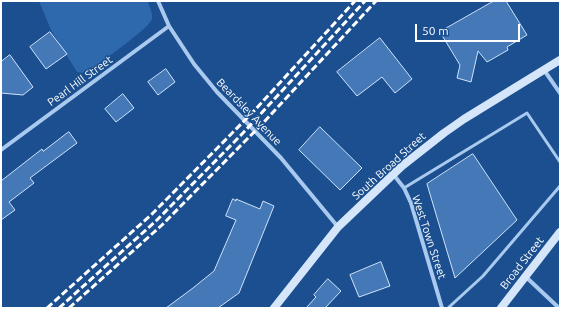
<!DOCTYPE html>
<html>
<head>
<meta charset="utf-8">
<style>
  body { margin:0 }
  #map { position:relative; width:561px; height:309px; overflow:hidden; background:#1b4f8f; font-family:Ubuntu,sans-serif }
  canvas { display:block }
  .frame { position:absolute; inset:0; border:2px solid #fff; pointer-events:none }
  .scale { position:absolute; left:415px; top:24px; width:105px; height:18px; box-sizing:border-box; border:2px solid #fff; border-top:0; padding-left:5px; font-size:12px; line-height:14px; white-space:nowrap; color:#fff; -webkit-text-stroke:3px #1b4f8f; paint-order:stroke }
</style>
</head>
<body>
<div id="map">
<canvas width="561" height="309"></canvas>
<div class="frame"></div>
<div class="scale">50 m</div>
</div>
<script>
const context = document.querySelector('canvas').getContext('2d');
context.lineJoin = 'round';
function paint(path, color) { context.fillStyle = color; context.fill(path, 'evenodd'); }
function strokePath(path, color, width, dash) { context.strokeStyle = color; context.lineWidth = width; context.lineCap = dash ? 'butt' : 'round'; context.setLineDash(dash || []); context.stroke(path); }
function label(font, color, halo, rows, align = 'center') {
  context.font = font + ' Ubuntu,sans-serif'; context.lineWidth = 3; context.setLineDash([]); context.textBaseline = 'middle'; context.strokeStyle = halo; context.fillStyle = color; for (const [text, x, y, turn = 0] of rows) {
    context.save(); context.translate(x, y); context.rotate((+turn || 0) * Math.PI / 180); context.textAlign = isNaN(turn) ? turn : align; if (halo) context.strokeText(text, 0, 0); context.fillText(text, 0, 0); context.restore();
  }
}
const green = new Path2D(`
  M 39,1 L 148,1 C 149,6 153,14 152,19 C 149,29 97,65 85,73 L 77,72 L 51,30 Z`);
const building = new Path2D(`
  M 494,1 L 506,1 L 527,35 L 507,47 L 508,50 L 487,62 L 478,51 L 471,82 L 457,78 L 460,65 L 440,32 Z
  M 50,32 L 67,54 L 46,69 L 30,47 Z
  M 380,38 L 412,79 L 395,93 L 382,77 L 357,96 L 337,72 Z
  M 10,55 L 33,87 L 23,95 L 1,93 L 1,62 Z
  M 166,69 L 175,82 L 158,95 L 148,82 Z
  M 123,94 L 134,108 L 116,122 L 105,109 Z
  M 320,127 L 362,168 L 340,190 L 299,150 Z
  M 69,132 L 77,143 L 30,178 L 34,183 L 9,202 L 15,210 L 1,220 L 1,181 L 42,149 L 43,151 Z
  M 473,154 L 517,220 L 455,278 L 427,184 Z
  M 233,199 L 236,201 L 236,199 L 260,209 L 263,201 L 274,206 L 239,293 L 218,308 L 166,308 L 193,288 L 214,271 L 236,220 L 226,216 Z
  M 381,262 L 390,286 L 359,297 L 350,275 Z
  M 328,279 L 341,291 L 325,308 L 306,308 L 316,297 L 314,295 Z`);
const lane = new Path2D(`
  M 404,188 L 527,113 L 560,162
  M 448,308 L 483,276 L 560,186`);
const street = new Path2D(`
  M 158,1 L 169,26 L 194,64 L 217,92 L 281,158 L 338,227
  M 544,70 L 560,93
  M 1,150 L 169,26
  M 393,174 L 404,188 L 411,203 L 442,308
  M 526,277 L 559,308`);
const secondary = new Path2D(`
  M 274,308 L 338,227 L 402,166 L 444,133 L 464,119 L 560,60
  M 501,308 L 560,232`);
const rail = new Path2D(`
  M 47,308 L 152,214 L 253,112 L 355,1
  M 59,308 L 157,220 L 243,133 L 365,1
  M 69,308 L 162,225 L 264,122 L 376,1`);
const streetNames = [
  ["Pearl Hill Street",80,81,-36],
  ["Beardsley Avenue",249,112,46],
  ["South Broad Street",389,166,-42],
  ["West Town Street",429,237,72],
  ["Broad Street",522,263,-52]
];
paint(green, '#2e69ad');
paint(building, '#4478b7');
strokePath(building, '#cfe3fa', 1);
strokePath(lane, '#a9c9ee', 3);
strokePath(street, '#a9c9ee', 4);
strokePath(secondary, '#d6e6fa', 8);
strokePath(rail, '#fff', 3, [7, 3]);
label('11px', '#fff', '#1b4f8f', streetNames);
</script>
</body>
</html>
